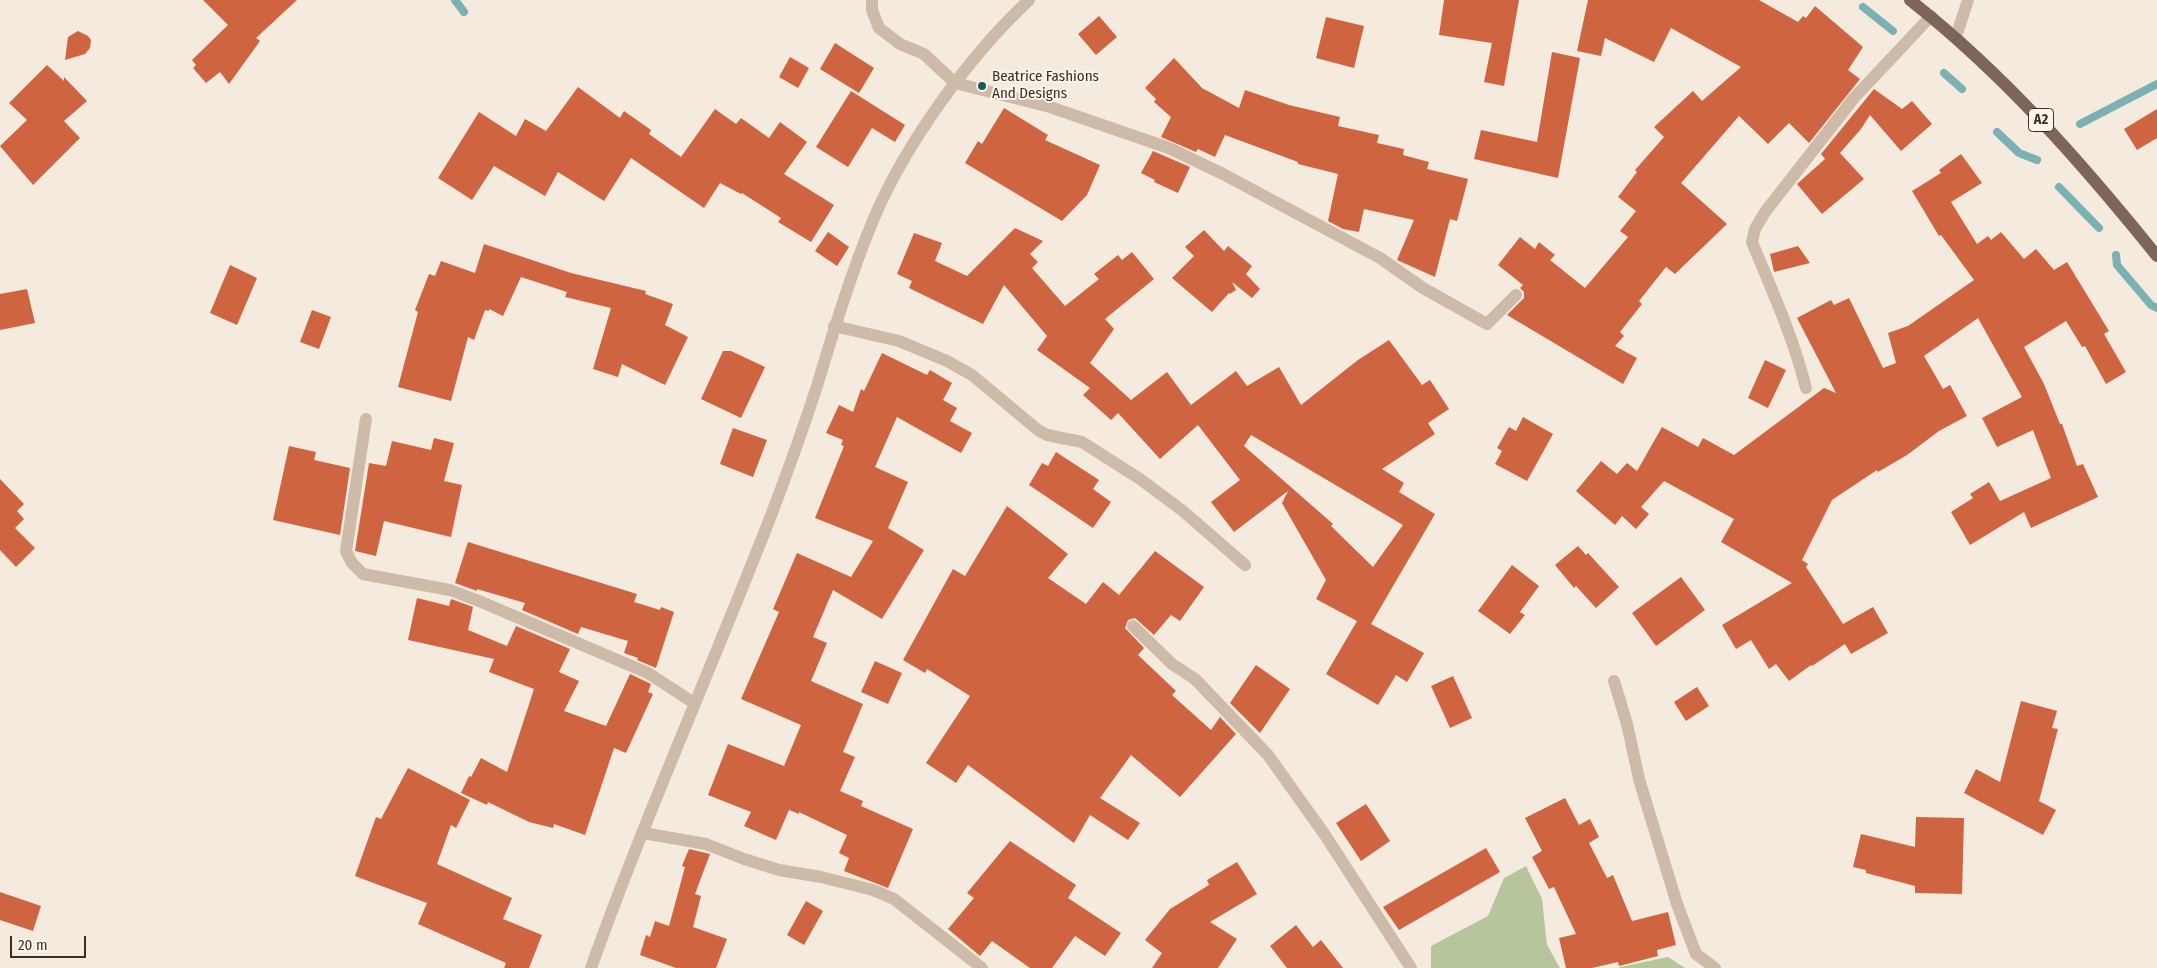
<!DOCTYPE html>
<html>
<head>
<meta charset="utf-8">
<style>
  body { margin:0 }
  #map { position:relative; width:2157px; height:968px; overflow:hidden; background:#f5eade; font-family:"Fira Sans Condensed",sans-serif }
  canvas { display:block }
  .scale { position:absolute; left:10px; top:936px; width:76px; height:22px; box-sizing:border-box; border:2px solid #3a2e29; border-top:0; padding-left:6px; font-size:15px; line-height:18px; white-space:nowrap; color:#3a2e29; -webkit-text-stroke:4px #fbf4eb; paint-order:stroke }
</style>
</head>
<body>
<div id="map">
<canvas width="2157" height="968"></canvas>
<div class="scale">20 m</div>
</div>
<script>
const context = document.querySelector('canvas').getContext('2d');
context.lineJoin = 'round';
function paint(path, color) { context.fillStyle = color; context.fill(path, 'evenodd'); }
function strokePath(path, color, width, dash) { context.strokeStyle = color; context.lineWidth = width; context.lineCap = dash ? 'butt' : 'round'; context.setLineDash(dash || []); context.stroke(path); }
function label(font, color, halo, rows, align = 'center') {
  context.font = font + ' "Fira Sans Condensed",sans-serif'; context.lineWidth = 4; context.setLineDash([]); context.textBaseline = 'middle'; context.strokeStyle = halo; context.fillStyle = color; for (const [text, x, y, turn = 0] of rows) {
    context.save(); context.translate(x, y); context.rotate((+turn || 0) * Math.PI / 180); context.textAlign = isNaN(turn) ? turn : align; if (halo) context.strokeText(text, 0, 0); context.fillText(text, 0, 0); context.restore();
  }
}
const green = new Path2D(`
  M 1526,866 L 1542,899 L 1547,945 L 1560,968 L 1431,968 L 1431,946 L 1488,916 L 1504,878 Z
  M 1668,957 L 1685,968 L 1619,968 L 1620,967 Z`);
const stream = new Path2D(`
  M 455,0 L 464,12
  M 1863,7 L 1893,31
  M 1944,73 L 1962,89
  M 2080,124 L 2157,84
  M 1997,132 L 2019,153 L 2037,160
  M 2059,187 L 2099,228
  M 2116,255 L 2117,265 L 2151,305 L 2157,308`);
const building = new Path2D(`
  M 203,0 L 297,0 L 256,38 L 260,41 L 229,84 L 220,72 L 206,83 L 193,68 L 196,65 L 192,60 L 228,25 Z
  M 1444,0 L 1519,0 L 1504,86 L 1484,82 L 1492,43 L 1439,35 Z
  M 1588,0 L 1759,0 L 1798,22 L 1803,16 L 1806,18 L 1815,6 L 1863,47 L 1848,70 L 1860,79 L 1809,143 L 1789,123 L 1768,144 L 1739,116 L 1681,183 L 1727,224 L 1675,274 L 1666,267 L 1639,301 L 1642,304 L 1620,332 L 1624,336 L 1615,346 L 1637,358 L 1623,384 L 1507,315 L 1524,298 L 1524,292 L 1520,288 L 1523,285 L 1498,265 L 1520,237 L 1535,249 L 1539,242 L 1555,255 L 1550,260 L 1585,288 L 1628,237 L 1620,231 L 1636,211 L 1618,197 L 1637,172 L 1635,170 L 1664,137 L 1654,127 L 1693,91 L 1702,101 L 1741,67 L 1671,28 L 1654,62 L 1605,38 L 1601,56 L 1577,51 Z
  M 1099,16 L 1117,37 L 1096,55 L 1078,34 Z
  M 1326,17 L 1364,26 L 1354,68 L 1316,58 Z
  M 78,31 L 88,36 L 91,40 L 90,48 L 85,54 L 65,60 L 68,37 Z
  M 835,43 L 874,68 L 859,93 L 820,69 Z
  M 1552,52 L 1580,58 L 1558,178 L 1474,159 L 1481,130 L 1537,142 Z
  M 790,57 L 809,68 L 798,88 L 779,77 Z
  M 1174,58 L 1202,88 L 1239,108 L 1245,90 L 1289,105 L 1340,117 L 1338,126 L 1379,135 L 1377,143 L 1404,149 L 1403,155 L 1429,162 L 1427,169 L 1468,179 L 1457,221 L 1450,219 L 1435,277 L 1397,260 L 1414,220 L 1364,209 L 1359,232 L 1343,229 L 1328,221 L 1338,174 L 1298,164 L 1298,162 L 1225,135 L 1215,157 L 1198,149 L 1196,152 L 1161,137 L 1171,117 L 1154,102 L 1156,99 L 1145,88 Z
  M 47,65 L 64,81 L 64,77 L 87,101 L 64,121 L 80,138 L 33,185 L 0,146 L 27,120 L 9,103 Z
  M 578,87 L 620,118 L 624,111 L 651,130 L 649,134 L 681,157 L 715,109 L 736,124 L 741,118 L 769,138 L 780,122 L 807,142 L 784,174 L 834,205 L 811,242 L 778,222 L 781,218 L 742,193 L 741,194 L 720,183 L 704,208 L 631,158 L 604,201 L 558,172 L 545,196 L 494,166 L 472,200 L 438,178 L 479,112 L 516,136 L 525,119 L 546,131 Z
  M 1874,89 L 1902,109 L 1912,101 L 1932,124 L 1901,151 L 1870,115 L 1861,129 L 1840,153 L 1864,179 L 1822,214 L 1797,184 L 1825,159 L 1821,154 Z
  M 851,91 L 905,125 L 895,142 L 872,128 L 848,167 L 816,147 Z
  M 1004,108 L 1048,135 L 1045,140 L 1100,165 L 1087,195 L 1062,221 L 965,163 L 978,141 L 982,144 Z
  M 2157,109 L 2157,138 L 2137,150 L 2124,129 Z
  M 1153,151 L 1190,167 L 1178,193 L 1154,182 L 1155,180 L 1141,173 Z
  M 1961,154 L 1982,183 L 1951,202 L 1977,244 L 1988,236 L 1991,240 L 2001,232 L 2024,259 L 2036,249 L 2054,270 L 2067,262 L 2109,331 L 2104,334 L 2126,372 L 2106,384 L 2085,346 L 2082,347 L 2066,321 L 2024,347 L 2044,384 L 2060,424 L 2062,424 L 2077,466 L 2083,464 L 2098,497 L 2031,528 L 2024,512 L 1970,545 L 1951,512 L 1973,498 L 1970,494 L 1989,482 L 2000,501 L 2051,478 L 2033,430 L 1997,447 L 1982,418 L 2022,397 L 1978,318 L 1924,356 L 1943,389 L 1950,385 L 1967,416 L 1939,431 L 1907,455 L 1878,472 L 1877,470 L 1832,500 L 1802,560 L 1808,564 L 1806,567 L 1843,624 L 1873,607 L 1888,633 L 1851,654 L 1845,644 L 1812,666 L 1811,665 L 1789,681 L 1776,664 L 1769,669 L 1751,640 L 1736,649 L 1722,625 L 1792,583 L 1721,542 L 1734,519 L 1664,481 L 1641,507 L 1649,514 L 1636,529 L 1622,516 L 1615,525 L 1576,491 L 1601,461 L 1617,474 L 1627,463 L 1637,471 L 1662,427 L 1698,447 L 1703,438 L 1734,455 L 1824,388 L 1836,393 L 1797,318 L 1831,300 L 1834,305 L 1849,298 L 1883,368 L 1896,363 L 1888,333 L 1908,326 L 1974,280 L 1941,235 L 1939,236 L 1912,191 L 1941,173 L 1939,170 Z
  M 1015,228 L 1043,241 L 1030,254 L 1038,262 L 1032,268 L 1065,306 L 1099,279 L 1094,274 L 1118,255 L 1122,260 L 1132,252 L 1154,279 L 1105,319 L 1114,329 L 1090,363 L 1131,400 L 1167,372 L 1191,405 L 1236,371 L 1247,386 L 1279,367 L 1301,405 L 1358,360 L 1389,340 L 1422,385 L 1430,380 L 1449,409 L 1428,423 L 1435,434 L 1382,469 L 1404,483 L 1399,492 L 1435,514 L 1371,624 L 1424,653 L 1407,682 L 1396,675 L 1378,705 L 1326,674 L 1357,621 L 1316,599 L 1326,580 L 1282,503 L 1288,491 L 1234,532 L 1211,502 L 1240,480 L 1198,425 L 1160,459 L 1118,413 L 1111,420 L 1083,395 L 1090,388 L 1037,350 L 1047,336 L 1004,285 L 983,324 L 909,288 L 912,281 L 897,274 L 914,233 L 942,243 L 935,261 L 967,276 ZM 1251,435 L 1403,525 L 1373,567 L 1331,526 L 1333,524 L 1244,446 Z
  M 1204,230 L 1224,251 L 1228,246 L 1252,266 L 1246,274 L 1260,289 L 1252,298 L 1232,282 L 1236,290 L 1230,294 L 1229,293 L 1212,312 L 1172,278 L 1194,256 L 1185,247 Z
  M 828,232 L 849,247 L 837,266 L 815,251 Z
  M 484,244 L 571,273 L 646,291 L 645,294 L 673,304 L 665,325 L 688,337 L 665,385 L 622,364 L 618,377 L 593,369 L 611,308 L 565,297 L 567,292 L 521,277 L 503,316 L 489,309 L 489,311 L 485,310 L 474,340 L 468,337 L 451,401 L 398,387 L 418,312 L 415,310 L 429,274 L 435,276 L 441,261 L 475,273 Z
  M 1798,246 L 1810,263 L 1774,272 L 1770,254 Z
  M 230,265 L 257,278 L 237,325 L 210,313 Z
  M 27,289 L 35,323 L 0,330 L 0,294 Z
  M 312,310 L 331,317 L 319,349 L 300,342 Z
  M 723,351 L 731,351 L 765,367 L 741,418 L 701,399 Z
  M 882,353 L 927,375 L 930,370 L 952,383 L 943,400 L 957,408 L 950,421 L 972,433 L 961,453 L 897,417 L 875,467 L 908,482 L 888,528 L 924,550 L 882,619 L 833,590 L 813,637 L 827,643 L 811,681 L 863,704 L 843,752 L 855,757 L 840,791 L 863,801 L 861,806 L 913,829 L 888,888 L 844,871 L 849,858 L 839,853 L 847,835 L 799,812 L 799,814 L 789,810 L 776,840 L 744,826 L 751,812 L 708,795 L 728,744 L 784,766 L 801,725 L 741,699 L 779,612 L 773,609 L 797,553 L 851,577 L 873,541 L 815,518 L 844,446 L 841,445 L 843,440 L 826,433 L 839,405 L 853,412 L 861,389 L 864,391 Z
  M 1765,360 L 1786,370 L 1768,408 L 1748,398 Z
  M 1523,417 L 1553,434 L 1527,481 L 1495,464 L 1502,451 L 1497,448 L 1509,427 L 1516,431 Z
  M 733,428 L 767,440 L 753,477 L 720,464 Z
  M 434,438 L 454,443 L 444,481 L 462,485 L 451,537 L 384,521 L 376,556 L 355,551 L 369,463 L 386,466 L 392,441 L 431,450 Z
  M 289,446 L 316,452 L 314,460 L 350,468 L 340,535 L 273,520 Z
  M 1056,452 L 1099,480 L 1093,489 L 1111,502 L 1093,528 L 1029,485 L 1042,463 L 1048,466 Z
  M 0,479 L 24,504 L 17,511 L 24,519 L 15,528 L 35,548 L 16,567 L 0,550 Z
  M 1007,506 L 1068,554 L 1048,578 L 1086,604 L 1103,582 L 1119,595 L 1155,551 L 1204,587 L 1180,621 L 1171,615 L 1154,635 L 1135,618 L 1128,620 L 1125,628 L 1144,648 L 1138,655 L 1176,691 L 1172,695 L 1211,730 L 1220,717 L 1236,734 L 1180,797 L 1131,755 L 1100,798 L 1140,823 L 1128,840 L 1090,815 L 1074,843 L 968,765 L 956,783 L 926,763 L 970,696 L 927,669 L 925,673 L 903,660 L 953,569 L 965,576 Z
  M 468,542 L 637,594 L 634,602 L 660,610 L 661,607 L 674,612 L 656,668 L 637,660 L 638,658 L 624,653 L 628,641 L 581,627 L 578,634 L 522,610 L 525,603 L 477,589 L 477,591 L 455,583 Z
  M 1578,546 L 1586,555 L 1588,553 L 1619,587 L 1596,608 L 1576,586 L 1574,588 L 1555,565 Z
  M 1512,565 L 1539,586 L 1520,612 L 1525,615 L 1510,634 L 1478,611 Z
  M 1681,577 L 1705,610 L 1656,646 L 1632,613 Z
  M 417,598 L 449,606 L 451,599 L 473,607 L 468,630 L 507,646 L 516,626 L 570,649 L 559,672 L 579,681 L 564,711 L 606,726 L 630,674 L 651,684 L 648,692 L 653,694 L 626,753 L 614,748 L 585,835 L 554,824 L 553,828 L 529,822 L 488,802 L 487,805 L 461,793 L 469,776 L 471,777 L 481,758 L 507,772 L 534,689 L 489,672 L 494,659 L 408,640 Z
  M 875,661 L 902,673 L 888,704 L 861,692 Z
  M 1256,665 L 1290,689 L 1260,733 L 1230,703 Z
  M 1453,676 L 1472,718 L 1450,728 L 1431,686 Z
  M 1697,687 L 1709,706 L 1686,721 L 1674,702 Z
  M 2021,701 L 2057,711 L 2052,728 L 2058,729 L 2039,801 L 2056,810 L 2043,835 L 1964,793 L 1976,769 L 2000,782 Z
  M 408,768 L 470,800 L 456,828 L 451,825 L 437,864 L 512,898 L 503,919 L 542,935 L 529,968 L 504,968 L 506,963 L 418,924 L 427,903 L 355,876 L 376,817 L 381,819 Z
  M 1565,798 L 1579,825 L 1590,819 L 1599,837 L 1589,843 L 1607,878 L 1613,875 L 1632,921 L 1668,912 L 1676,945 L 1657,950 L 1658,956 L 1619,966 L 1618,962 L 1592,968 L 1566,968 L 1559,938 L 1576,934 L 1554,887 L 1549,889 L 1532,857 L 1542,851 L 1525,818 Z
  M 1366,804 L 1390,841 L 1361,861 L 1336,823 Z
  M 1916,817 L 1964,818 L 1962,894 L 1915,893 L 1915,886 L 1866,873 L 1866,870 L 1853,867 L 1861,834 L 1915,847 Z
  M 1010,841 L 1076,885 L 1068,898 L 1121,933 L 1105,956 L 1075,936 L 1052,968 L 1030,968 L 992,941 L 980,956 L 948,929 L 974,898 L 967,893 Z
  M 1486,848 L 1500,872 L 1399,930 L 1383,907 Z
  M 689,849 L 710,854 L 695,894 L 701,896 L 693,927 L 727,939 L 716,968 L 676,968 L 640,955 L 646,935 L 650,937 L 655,921 L 669,926 L 685,867 L 682,866 Z
  M 1237,862 L 1257,894 L 1210,922 L 1237,939 L 1218,968 L 1152,968 L 1162,953 L 1145,940 L 1170,909 L 1209,885 L 1207,880 Z
  M 0,892 L 41,906 L 33,931 L 0,920 Z
  M 806,901 L 823,911 L 804,945 L 787,935 Z
  M 1296,925 L 1313,947 L 1321,940 L 1343,968 L 1287,968 L 1270,946 Z`);
const minor = new Path2D(`
  M 872,0 L 872,10 L 879,28 L 900,44 L 924,54 L 955,83 L 1050,107 L 1169,148 L 1223,174 L 1380,258 L 1423,288 L 1487,324 L 1516,295
  M 1956,37 L 1968,0
  M 834,326 L 899,341 L 947,361 L 972,375 L 1038,430 L 1047,435 L 1082,442 L 1140,479 L 1183,511 L 1245,565
  M 1806,388 C 1793,337 1772,290 1752,242 L 1755,229 L 1765,212 L 1854,98 L 1931,16
  M 366,419 L 346,551 L 352,563 L 363,574 L 450,590 L 479,601 L 648,673 L 694,703
  M 1133,626 L 1172,664 L 1195,679 L 1268,755 L 1325,835 L 1411,968
  M 1614,681 L 1627,724 L 1639,779 L 1677,904 L 1696,954 L 1715,968
  M 643,833 L 706,844 L 744,859 L 779,870 L 821,877 L 873,890 L 894,899 L 982,968`);
const tertiary = new Path2D(`
  M 591,968 C 646,814 713,665 772,513 C 788,471 803,429 817,386 C 834,330 851,273 874,218 C 906,143 969,56 1029,0`);
const primary = new Path2D(`
  M 1910,0 C 2004,74 2082,163 2157,256`);
const markers = [
  [982,86,5,"#1b5b60"]
];
const shields = [
  [2041,120,25]
];
const shieldNames = [
  ["A2",2041,120]
];
const poiNames = [
  ["Beatrice Fashions",992,77],
  ["And Designs",992,94]
];
paint(green, '#b7c59c');
strokePath(stream, '#7ab2b4', 8);
paint(building, '#cf6441');
strokePath(minor, '#cebaa8', 12);
strokePath(tertiary, '#cebaa8', 12);
strokePath(primary, '#7d6559', 12);
for (const [x, y, r, color] of markers) { const dot = new Path2D(); dot.arc(x, y, r, 0, 2 * Math.PI); context.fillStyle = color; context.fill(dot); strokePath(dot, '#fbf4eb', 2); }
for (const [x, y, w] of shields) { const box = new Path2D(); box.roundRect(x - w / 2, y - 11.5, w, 23, 4); context.fillStyle = '#fbf4eb'; context.fill(box); strokePath(box, '#3a2e29', 1); }
label('bold 14px', '#3a2e29', null, shieldNames);
label('15px', '#3a2e29', '#fbf4eb', poiNames, 'left');
</script>
</body>
</html>
